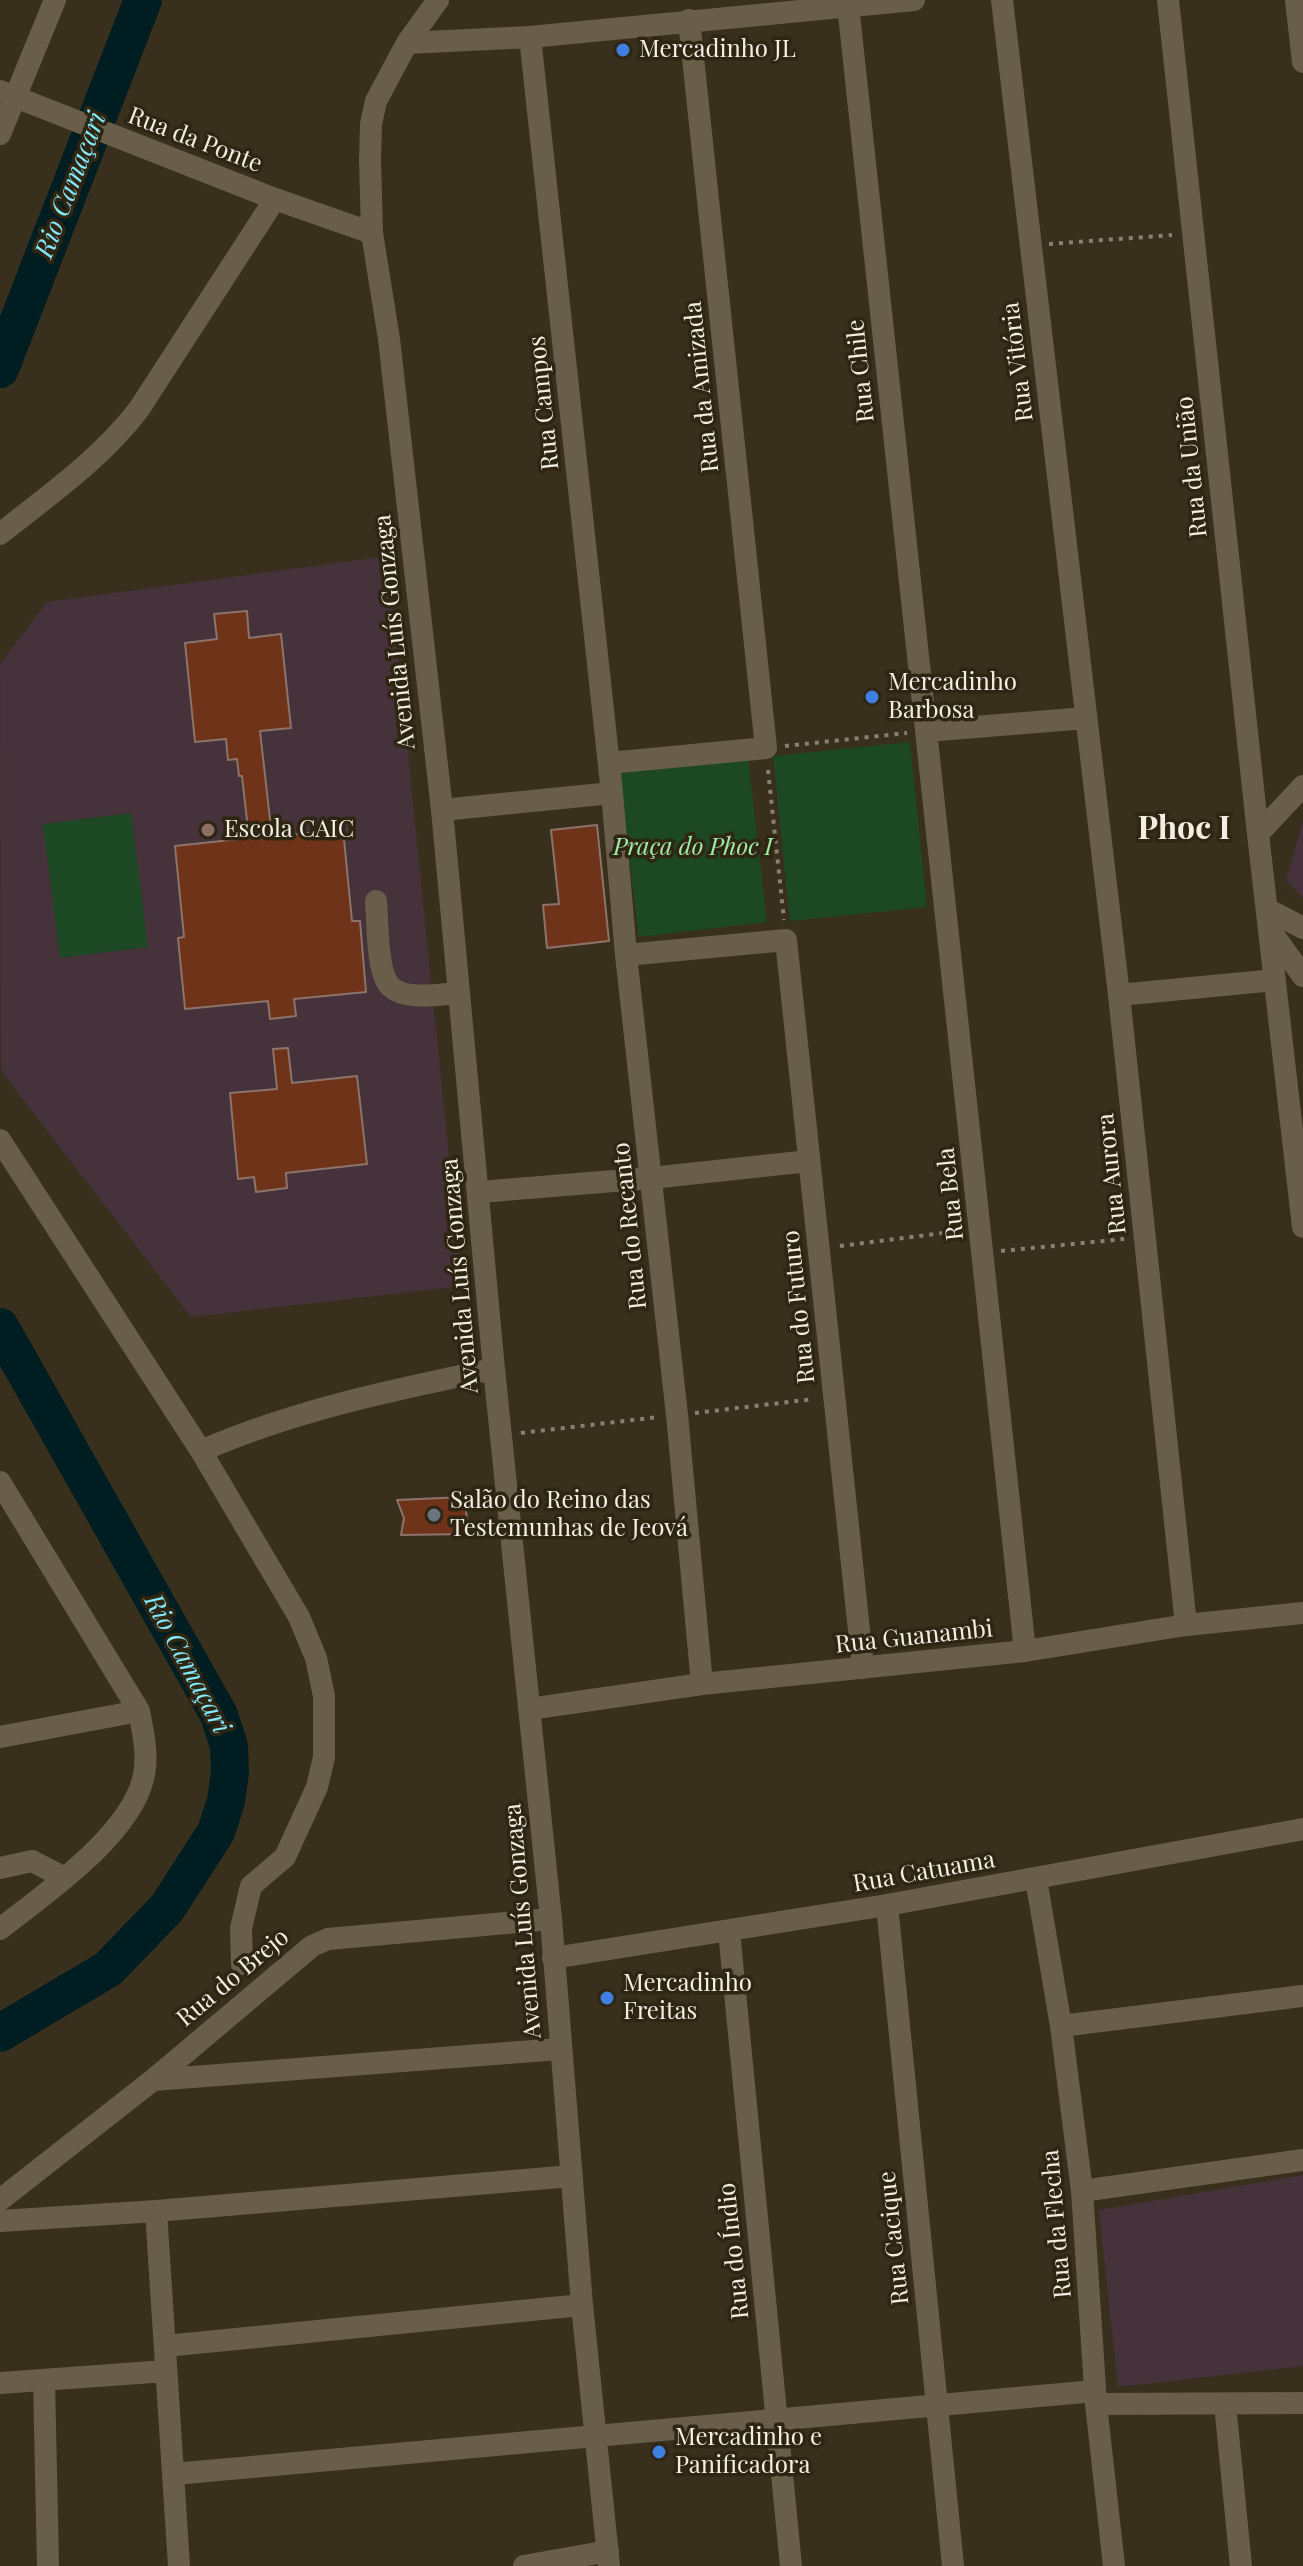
<!DOCTYPE html>
<html>
<head>
<meta charset="utf-8">
<style>
  body { margin:0 }
  canvas { display:block; background:#392f1d }
</style>
</head>
<body>
<canvas width="1303" height="2566"></canvas>
<script>
const context = document.querySelector('canvas').getContext('2d');
context.lineJoin = 'round';
function paint(path, color) { context.fillStyle = color; context.fill(path, 'evenodd'); }
function strokePath(path, color, width, dash) { context.strokeStyle = color; context.lineWidth = width; context.lineCap = dash ? 'butt' : 'round'; context.setLineDash(dash || []); context.stroke(path); }
function label(font, color, halo, rows, align = 'center') {
  context.font = font + ' "Playfair Display",serif'; context.lineWidth = 7; context.setLineDash([]); context.textBaseline = 'middle'; context.strokeStyle = halo; context.fillStyle = color; for (const [text, x, y, turn = 0] of rows) {
    context.save(); context.translate(x, y); context.rotate((+turn || 0) * Math.PI / 180); context.textAlign = isNaN(turn) ? turn : align; if (halo) context.strokeText(text, 0, 0); context.fillText(text, 0, 0); context.restore();
  }
}
const education = new Path2D(`
  M 388,556 L 462,1286 L 191,1317 L 1,1071 L 0,664 L 47,602 Z
  M 1303,821 L 1303,898 L 1286,880 Z
  M 1303,2175 L 1303,2366 L 1118,2387 L 1099,2210 Z`);
const green = new Path2D(`
  M 910,742 L 927,907 L 790,921 L 773,756 Z
  M 748,758 L 767,922 L 639,937 L 619,773 Z
  M 131,813 L 148,947 L 60,958 L 43,824 Z`);
const river = new Path2D(`
  M 0,369 L 143,0
  M 0,1327 L 219,1715 L 229,1746 L 230,1773 L 226,1801 L 216,1832 L 167,1908 L 108,1969 L 0,2033`);
const building = new Path2D(`
  M 247,611 L 249,638 L 281,634 L 291,728 L 260,731 L 272,837 L 343,829 L 352,921 L 360,921 L 366,992 L 294,999 L 296,1016 L 270,1019 L 268,1001 L 185,1009 L 178,938 L 184,937 L 175,846 L 249,838 L 242,776 L 239,776 L 237,759 L 228,760 L 226,739 L 195,742 L 185,643 L 217,639 L 214,614 Z
  M 597,825 L 609,941 L 547,948 L 543,905 L 559,904 L 551,830 Z
  M 288,1048 L 292,1083 L 357,1076 L 367,1164 L 286,1173 L 287,1188 L 256,1192 L 254,1177 L 238,1179 L 230,1093 L 277,1089 L 273,1049 Z
  M 464,1497 L 469,1534 L 401,1535 L 404,1518 L 397,1500 Z`);
const path = new Path2D(`
  M 1049,244 L 1172,235
  M 785,746 L 907,733
  M 768,770 L 784,920
  M 840,1246 L 958,1231
  M 1001,1251 L 1124,1239
  M 695,1413 L 814,1399
  M 521,1433 L 659,1417`);
const minor = new Path2D(`
  M 438,0 L 407,43 L 376,101 L 371,124 L 370,160 L 372,233 L 389,339 L 442,810 L 494,1369 L 551,1919 L 582,2305 L 609,2566
  M 1002,0 L 1119,995 L 1186,1625
  M 1168,0 L 1258,834 L 1303,1227
  M 1296,0 L 1303,62
  M 848,5 L 1025,1651
  M 530,37 L 612,793 L 626,955 L 677,1415 L 702,1684
  M 407,43 L 530,37 L 914,0
  M 0,91 L 275,199 L 372,233
  M 0,134 L 55,0
  M 0,534 C 49,495 101,459 139,409 L 275,199
  M 926,731 L 1086,718
  M 609,763 L 766,748 L 689,20
  M 442,810 L 612,793
  M 1258,834 L 1303,786
  M 376,901 C 378,921 376,974 391,987 C 406,1001 441,994 459,993
  M 1267,909 L 1303,928
  M 1270,930 L 1303,976
  M 626,955 L 786,940 L 863,1668
  M 1119,995 L 1275,980
  M 0,1140 L 201,1451 L 299,1617 L 316,1658 L 324,1696 L 324,1757 L 317,1787 L 285,1857 L 251,1886 L 241,1928 L 242,1964
  M 479,1192 L 651,1178 L 809,1161
  M 201,1451 C 295,1410 393,1390 494,1369
  M 0,1482 L 139,1711 C 143,1733 149,1756 143,1779 C 129,1836 46,1893 0,1929
  M 529,1709 L 702,1684 L 1025,1651 L 1186,1625 L 1303,1613
  M 0,1737 L 139,1711
  M 0,1868 L 32,1861 L 65,1878
  M 1036,1879 L 1061,2026 L 1082,2191 L 1096,2404 L 1114,2566
  M 887,1905 L 953,2566
  M 729,1931 L 791,2566
  M 553,1958 L 887,1905 L 1303,1829
  M 1061,2026 L 1303,1996
  M 153,2080 L 560,2049
  M 1082,2191 L 1303,2160
  M 0,2200 L 153,2080 L 312,1946 L 328,1939 L 551,1919
  M 156,2211 L 179,2566
  M 0,2221 L 156,2211 L 572,2176
  M 165,2346 L 582,2305
  M 44,2380 L 48,2566
  M 0,2383 L 166,2371
  M 1096,2404 L 1303,2403
  M 1225,2404 L 1241,2566
  M 174,2474 L 1095,2391
  M 524,2566 L 608,2551`);
const markers = [
  [623,50,8,"#3f7fe0"],
  [872,697,8,"#3f7fe0"],
  [208,830,8,"#8d6e63"],
  [434,1515,8,"#6b7280"],
  [607,1998,8,"#3f7fe0"],
  [659,2452,8,"#3f7fe0"]
];
const poiNames = [
  ["Mercadinho JL",639,50],
  ["Mercadinho",888,683],
  ["Barbosa",888,711],
  ["Escola CAIC",224,830],
  ["Salão do Reino das",450,1501],
  ["Testemunhas de Jeová",450,1529],
  ["Mercadinho",623,1984],
  ["Freitas",623,2012],
  ["Mercadinho e",675,2438],
  ["Panificadora",675,2466]
];
const streetNames = [
  ["Rua da Ponte",195,140,21],
  ["Rua Vitória",1018,362,-97],
  ["Rua Chile",861,371,-96],
  ["Rua da Amizada",702,387,-96],
  ["Rua Campos",544,403,-96],
  ["Rua da União",1192,467,-96],
  ["Avenida Luís Gonzaga",395,632,-96],
  ["Rua Aurora",1112,1174,-96],
  ["Rua Bela",951,1194,-96],
  ["Rua do Recanto",630,1226,-96],
  ["Avenida Luís Gonzaga",460,1276,-95],
  ["Rua do Futuro",799,1307,-96],
  ["Rua Guanambi",914,1637,-6],
  ["Rua Catuama",924,1872,-10],
  ["Avenida Luís Gonzaga",523,1921,-95],
  ["Rua do Brejo",233,1978,-40],
  ["Rua da Flecha",1057,2224,-95],
  ["Rua Cacique",894,2238,-96],
  ["Rua do Índio",734,2251,-96]
];
const parkNames = [
  ["Praça do Phoc I",693,848]
];
const waterNames = [
  ["Rio Camaçari",71,185,-69],
  ["Rio Camaçari",187,1664,62]
];
const districtNames = [
  ["Phoc I",1184,829]
];
paint(education, '#45323a');
paint(green, '#1c4923');
strokePath(river, '#001d21', 38);
paint(building, '#6f331a');
strokePath(building, '#8c746b', 2);
strokePath(path, '#888071', 4, [4, 6]);
strokePath(minor, '#695e4a', 22);
for (const [x, y, r, color] of markers) { const dot = new Path2D(); dot.arc(x, y, r, 0, 2 * Math.PI); context.fillStyle = color; context.fill(dot); strokePath(dot, '#2f2513', 3); }
label('24px', '#f3ede2', '#2f2513', poiNames, 'left');
label('24px', '#f3ede2', '#2f2513', streetNames);
label('italic 24px', '#9deba5', '#2f2513', parkNames);
label('italic 26px', '#82e9fa', '#2f2513', waterNames);
label('bold 32px', '#f3ede2', '#2f2513', districtNames);
</script>
</body>
</html>
